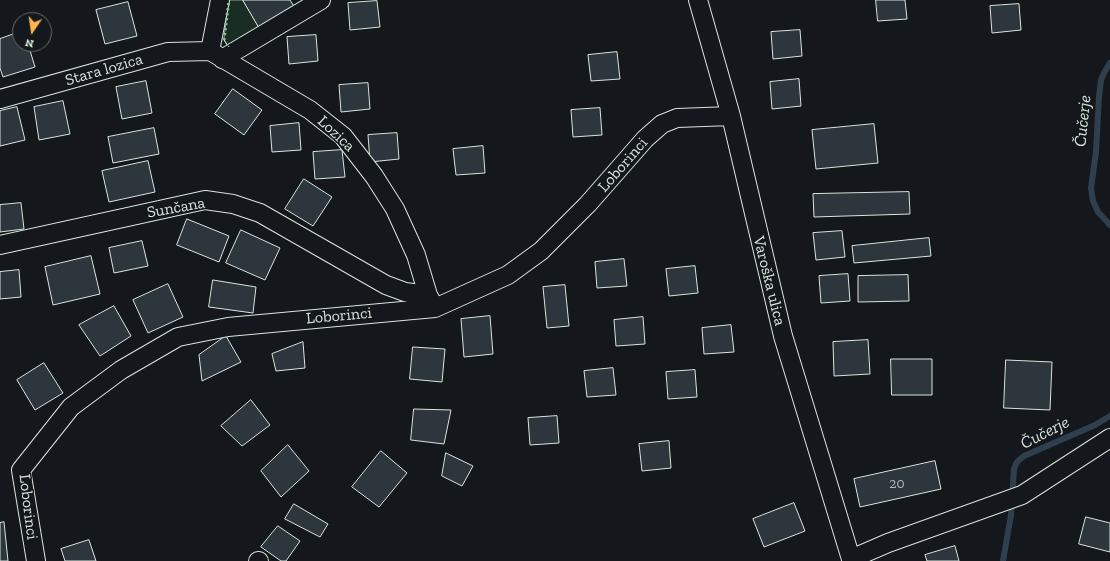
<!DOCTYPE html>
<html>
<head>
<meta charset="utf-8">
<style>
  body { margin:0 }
  #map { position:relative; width:1110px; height:561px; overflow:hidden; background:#14181c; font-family:"Zilla Slab",serif }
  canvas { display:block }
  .north { position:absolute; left:12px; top:12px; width:40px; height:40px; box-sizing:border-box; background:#14181c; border:1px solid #626a69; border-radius:50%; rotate:193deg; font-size:11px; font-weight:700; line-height:16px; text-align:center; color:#d8e6dc }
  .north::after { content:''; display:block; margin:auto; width:14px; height:18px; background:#ffb74d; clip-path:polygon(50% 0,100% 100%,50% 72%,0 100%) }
</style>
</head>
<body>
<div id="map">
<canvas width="1110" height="561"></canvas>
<div class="north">N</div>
</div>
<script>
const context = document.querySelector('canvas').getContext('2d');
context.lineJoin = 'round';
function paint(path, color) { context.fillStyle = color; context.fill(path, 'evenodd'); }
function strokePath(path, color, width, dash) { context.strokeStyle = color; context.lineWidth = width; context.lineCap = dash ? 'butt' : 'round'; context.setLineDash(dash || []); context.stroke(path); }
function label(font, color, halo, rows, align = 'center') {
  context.font = font + ' "Zilla Slab",serif'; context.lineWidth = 3; context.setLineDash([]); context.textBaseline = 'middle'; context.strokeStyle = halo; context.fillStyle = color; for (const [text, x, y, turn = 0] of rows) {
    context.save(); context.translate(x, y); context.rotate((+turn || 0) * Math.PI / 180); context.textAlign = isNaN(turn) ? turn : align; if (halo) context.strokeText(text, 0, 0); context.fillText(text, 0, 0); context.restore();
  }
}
const green = new Path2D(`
  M 229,0 L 243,0 L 260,29 L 228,47 L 224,40 Z`);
const stream = new Path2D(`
  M 1110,63 L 1104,73 L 1101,80 L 1099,97 L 1096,152 L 1091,188 L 1093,201 L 1098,212 L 1110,225
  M 1003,561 L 1011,515 L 1014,469 L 1017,462 L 1024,456 L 1095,425 L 1110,416`);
const building = new Path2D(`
  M 243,0 L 290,0 L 295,8 L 260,29 Z
  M 876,0 L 905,0 L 907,19 L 878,21 Z
  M 377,1 L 380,27 L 350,30 L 348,3 Z
  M 128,2 L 137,36 L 105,44 L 96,10 Z
  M 1019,4 L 1021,30 L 992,33 L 990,6 Z
  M 800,30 L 802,56 L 773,59 L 771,32 Z
  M 20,32 L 20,44 L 28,44 L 35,67 L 3,77 L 0,68 L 0,39 Z
  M 316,35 L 318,61 L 289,64 L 287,37 Z
  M 617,52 L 620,79 L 591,81 L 588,55 Z
  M 799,79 L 801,106 L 772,109 L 770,82 Z
  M 146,81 L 152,113 L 122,119 L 116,87 Z
  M 368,83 L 370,109 L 341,112 L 339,85 Z
  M 233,89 L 262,110 L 244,135 L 215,114 Z
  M 63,101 L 70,134 L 39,140 L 34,107 Z
  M 17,107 L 25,140 L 0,146 L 0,111 Z
  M 600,108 L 602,135 L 573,137 L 571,110 Z
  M 299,123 L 301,150 L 272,152 L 270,126 Z
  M 874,124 L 878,163 L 816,169 L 812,130 Z
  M 154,128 L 159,154 L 113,163 L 108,137 Z
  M 397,133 L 399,159 L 370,162 L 368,135 Z
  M 483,146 L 485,173 L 456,175 L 453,149 Z
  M 342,150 L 345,177 L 315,179 L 313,152 Z
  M 148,161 L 155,192 L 109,202 L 102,171 Z
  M 304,179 L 332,197 L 313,226 L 285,209 Z
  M 909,192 L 910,214 L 814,217 L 813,194 Z
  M 21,203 L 24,229 L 0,232 L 0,205 Z
  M 187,219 L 229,236 L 219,262 L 177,245 Z
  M 241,230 L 280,248 L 265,280 L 226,263 Z
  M 842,231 L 845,257 L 816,260 L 813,233 Z
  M 929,238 L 931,256 L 854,263 L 852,246 Z
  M 142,241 L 148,266 L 114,273 L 109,248 Z
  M 91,256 L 100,294 L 53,305 L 45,267 Z
  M 624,259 L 627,286 L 597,288 L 595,262 Z
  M 695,266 L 698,293 L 669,296 L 666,269 Z
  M 19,270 L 21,297 L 0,299 L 0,272 Z
  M 848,274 L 850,301 L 821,303 L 819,276 Z
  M 908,275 L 909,301 L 858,302 L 858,276 Z
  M 213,280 L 256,287 L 253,313 L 209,307 Z
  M 168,284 L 183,317 L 148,333 L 133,300 Z
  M 565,285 L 569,326 L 547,328 L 543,287 Z
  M 114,306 L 131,336 L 100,356 L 79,325 Z
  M 490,316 L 493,354 L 464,357 L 461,319 Z
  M 643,317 L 645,344 L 616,346 L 614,320 Z
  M 731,325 L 734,352 L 704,354 L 702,328 Z
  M 226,336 L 241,362 L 202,381 L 199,355 Z
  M 868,340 L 870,374 L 834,376 L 833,342 Z
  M 303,342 L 305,368 L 276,371 L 272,354 Z
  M 413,347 L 445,349 L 442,382 L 410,379 Z
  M 891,359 L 932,359 L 932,395 L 892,395 Z
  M 1006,360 L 1052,362 L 1050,410 L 1004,408 Z
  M 44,363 L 63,393 L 35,410 L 17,380 Z
  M 613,368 L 616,395 L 587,397 L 584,371 Z
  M 695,370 L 697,397 L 668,399 L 666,372 Z
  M 251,400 L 270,425 L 242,446 L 221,426 Z
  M 414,409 L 451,410 L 444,444 L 411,440 Z
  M 557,416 L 559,443 L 530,445 L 528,418 Z
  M 669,441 L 671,468 L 642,471 L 639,444 Z
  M 288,445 L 309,471 L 281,497 L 261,471 Z
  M 381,451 L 407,473 L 379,507 L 352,487 Z
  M 446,453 L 473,466 L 462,486 L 442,476 Z
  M 935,461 L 941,489 L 860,507 L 854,479 Z
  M 794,503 L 805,531 L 764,547 L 753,519 Z
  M 294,504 L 328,524 L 320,537 L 285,519 Z
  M 1086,517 L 1110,523 L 1110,552 L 1079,544 Z
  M 4,522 L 8,561 L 0,561 L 0,523 Z
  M 278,526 L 300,541 L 286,561 L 281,561 L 261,547 Z
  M 89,540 L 96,561 L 65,561 L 61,549 Z
  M 955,546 L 959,561 L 927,561 L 925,555 Z`);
const minor = new Path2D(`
  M 220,0 L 210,51 L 310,110 L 343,136 L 374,176 L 395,209 L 416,255 L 428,295 L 433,304
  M 698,0 L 731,116 L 783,336 L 851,559
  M 222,59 L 321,0
  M 0,99 L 168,52 L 210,51
  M 0,245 L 205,200 L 233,204 L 260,213 L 386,285 L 405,292 L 428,295
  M 36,561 L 21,470 L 71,407 L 121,370 L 178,337 L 228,327 L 435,308 L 508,275 L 541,251 L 588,204 L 645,139 L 662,124 L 677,118 L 731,116
  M 258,561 L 259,561
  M 851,561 L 851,559 L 888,543 L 1022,495 L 1110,438`);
const hedge = new Path2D(`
  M 224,40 L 229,0`);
const fence = new Path2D(`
  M 224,40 L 229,47`);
const numberNames = [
  ["20",897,484]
];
const streetNames = [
  ["Stara lozica",104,70,-16],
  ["Lozica",336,134,43],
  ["Loborinci",623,165,-49],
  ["Sunčana",176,208,-10],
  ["Varoška ulica",769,281,76],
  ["Loborinci",339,316,-5],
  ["Loborinci",28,507,83]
];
const waterNames = [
  ["Čučerje",1083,121,-84],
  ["Čučerje",1045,433,-27]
];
paint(green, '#1a2d24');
strokePath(green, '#939e99', 1);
strokePath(stream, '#2f3f4d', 6);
paint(building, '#2c363c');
strokePath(building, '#d8e6dc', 1);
strokePath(minor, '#d8e6dc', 20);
strokePath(minor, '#14181c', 18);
strokePath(hedge, '#8ac095', 3, [2, 3]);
strokePath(fence, '#d8e6dc', 1, [5, 2]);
label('14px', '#adbab4', null, numberNames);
label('16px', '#d8e6dc', '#14181c', streetNames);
label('italic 17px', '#d8e6dc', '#14181c', waterNames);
</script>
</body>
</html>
